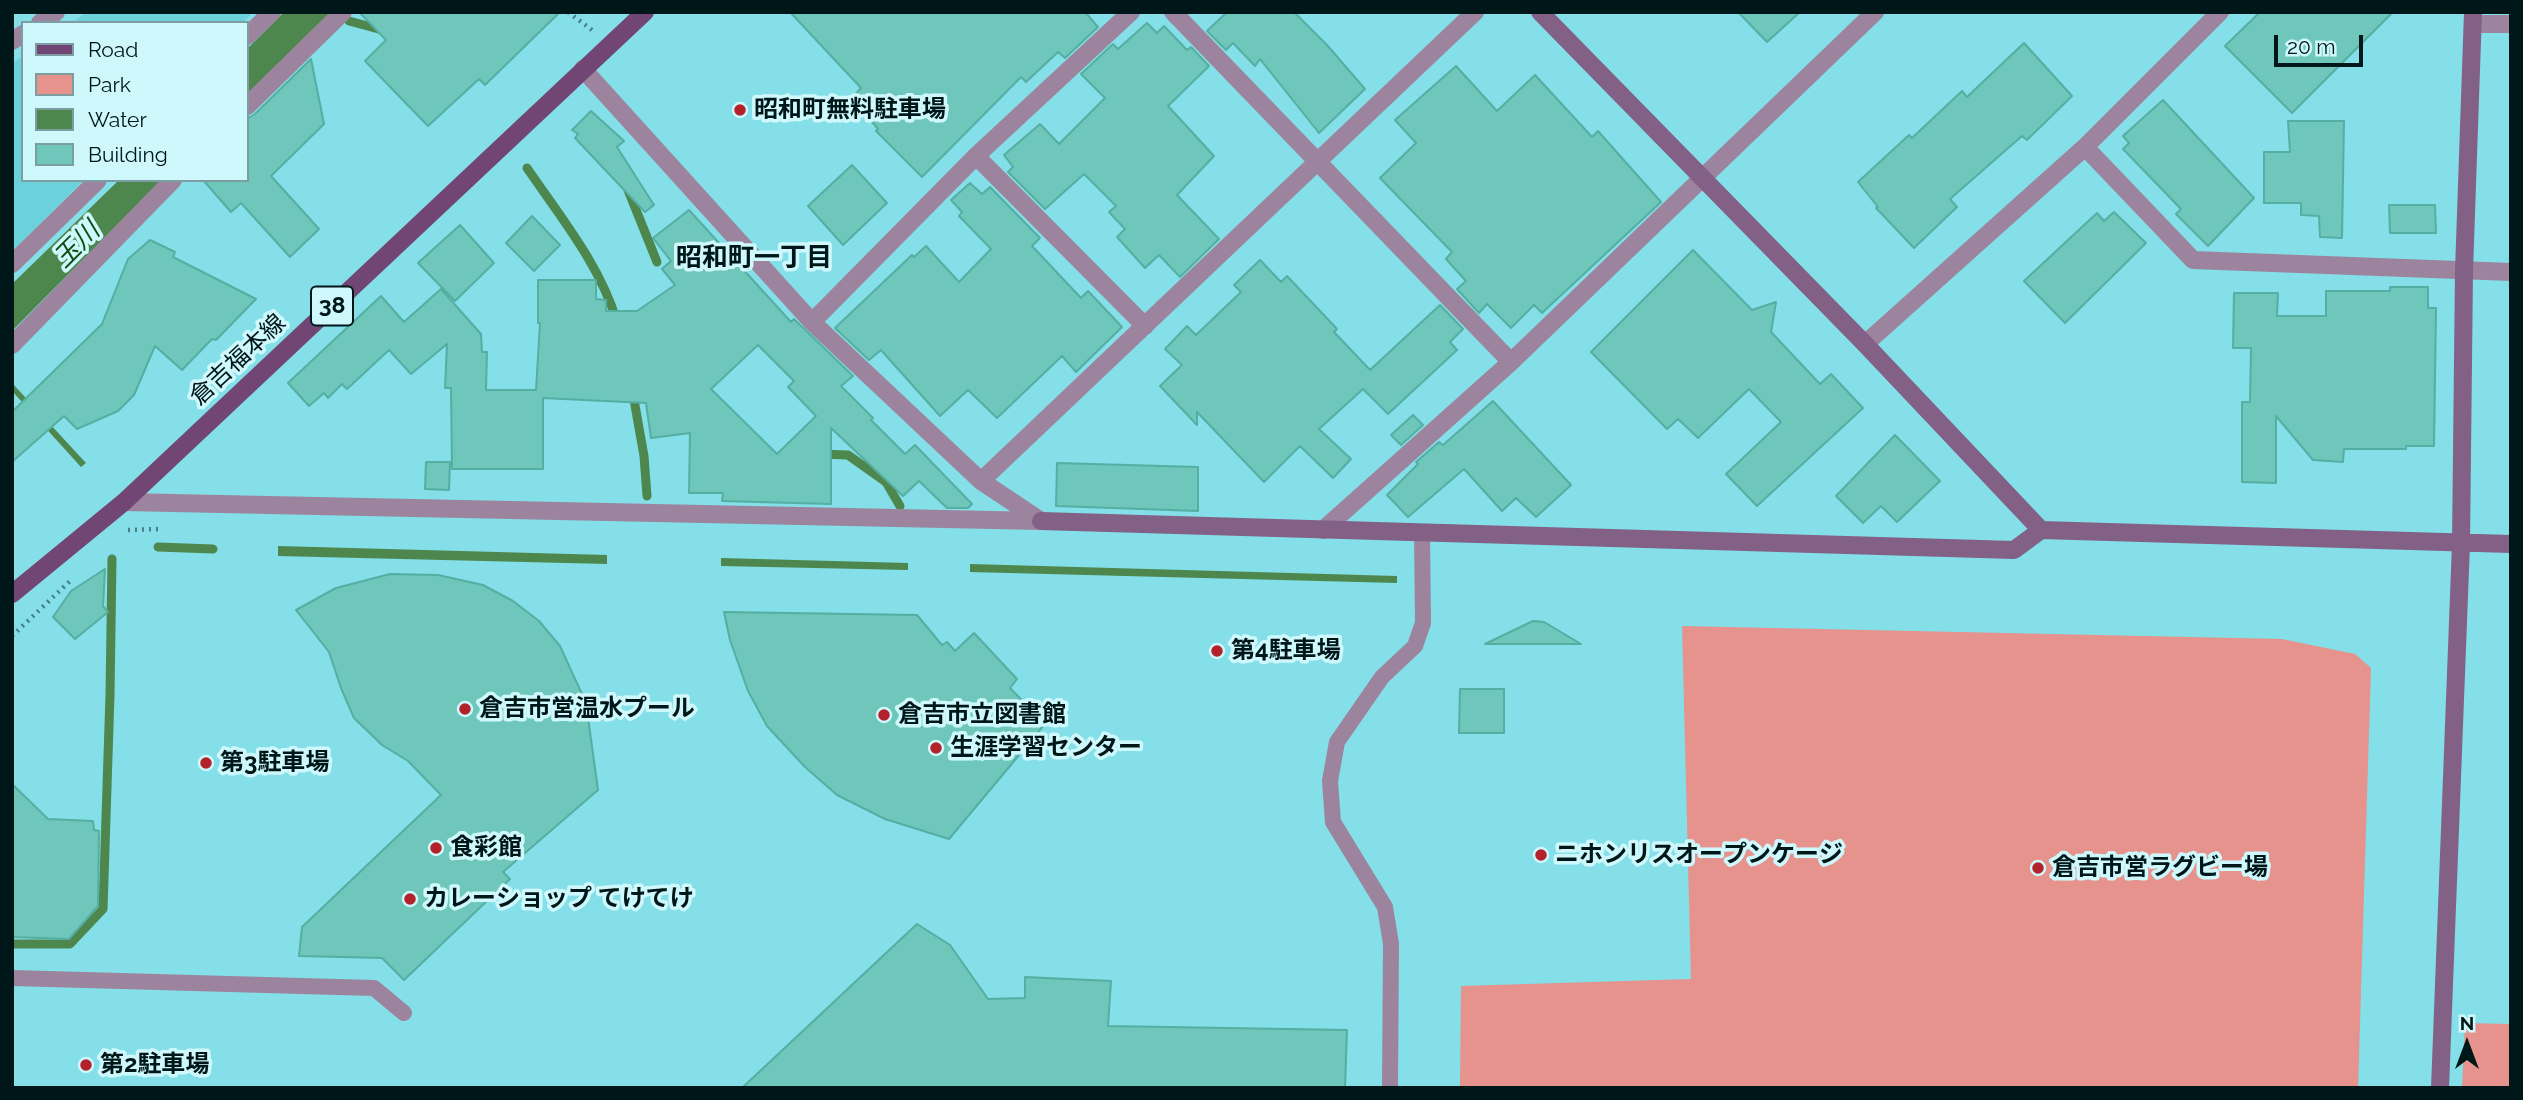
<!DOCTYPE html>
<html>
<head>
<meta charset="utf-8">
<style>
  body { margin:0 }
  #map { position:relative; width:2523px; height:1100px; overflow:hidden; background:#84dfe8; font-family:Raleway,sans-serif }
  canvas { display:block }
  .frame { position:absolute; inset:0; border:14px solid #00171a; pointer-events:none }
  .legend { position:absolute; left:21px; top:21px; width:228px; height:161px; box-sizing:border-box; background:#cef8fc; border:2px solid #7c9ea2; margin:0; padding:9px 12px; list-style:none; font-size:21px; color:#00171a }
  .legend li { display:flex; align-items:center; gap:14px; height:35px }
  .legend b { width:35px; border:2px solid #7c9ea2 }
  .north { position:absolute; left:2432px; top:1009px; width:70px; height:70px; -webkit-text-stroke:5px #cef8fc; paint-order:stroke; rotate:0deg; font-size:19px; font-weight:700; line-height:28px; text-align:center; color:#00171a }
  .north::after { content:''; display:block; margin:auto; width:24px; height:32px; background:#00171a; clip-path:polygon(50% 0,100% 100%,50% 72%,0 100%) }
  .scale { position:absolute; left:2274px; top:35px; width:89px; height:32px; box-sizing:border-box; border:4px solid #00171a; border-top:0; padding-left:9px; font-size:21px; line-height:24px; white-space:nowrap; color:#00171a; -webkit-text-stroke:5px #cef8fc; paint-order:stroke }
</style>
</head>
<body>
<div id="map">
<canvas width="2523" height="1100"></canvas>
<div class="frame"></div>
<ul class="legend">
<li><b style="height:9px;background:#714675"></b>Road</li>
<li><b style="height:19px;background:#e6928d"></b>Park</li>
<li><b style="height:19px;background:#4e874d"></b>Water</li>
<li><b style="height:19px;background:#6ec7ba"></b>Building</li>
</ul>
<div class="north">N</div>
<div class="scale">20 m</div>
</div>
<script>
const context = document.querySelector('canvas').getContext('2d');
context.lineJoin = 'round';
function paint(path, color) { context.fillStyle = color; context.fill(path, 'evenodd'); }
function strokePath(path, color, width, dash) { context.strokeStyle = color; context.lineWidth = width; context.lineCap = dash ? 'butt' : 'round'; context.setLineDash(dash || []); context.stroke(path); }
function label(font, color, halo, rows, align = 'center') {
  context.font = font + ' Raleway,"Noto Sans JP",sans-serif'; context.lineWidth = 7; context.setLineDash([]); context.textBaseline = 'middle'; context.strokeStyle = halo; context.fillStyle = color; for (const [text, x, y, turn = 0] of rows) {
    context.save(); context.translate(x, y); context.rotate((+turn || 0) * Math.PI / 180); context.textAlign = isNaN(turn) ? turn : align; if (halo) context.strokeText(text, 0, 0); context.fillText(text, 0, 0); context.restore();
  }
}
const built = new Path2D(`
  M 87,12 L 253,12 L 243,23 L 72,23 Z
  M 23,56 L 23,180 L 84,180 L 12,251 L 12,63 Z`);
const green = new Path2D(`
  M 1682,626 L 2282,639 L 2355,654 L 2371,668 L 2358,1088 L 1460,1088 L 1461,986 L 1691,979 Z
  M 2465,1023 L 2511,1024 L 2511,1088 L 2462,1088 Z`);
const water = new Path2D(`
  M 284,12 L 331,12 L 247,95 L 247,49 Z
  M 119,180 L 162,180 L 12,331 L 12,284 Z
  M 12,383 L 86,463 L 81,467 L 12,391 Z
  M 278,546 L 607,555 L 607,564 L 278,556 Z
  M 721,558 L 908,563 L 908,570 L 721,566 Z
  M 970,564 L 1397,576 L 1397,583 L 970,572 Z`);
const stream = new Path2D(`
  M 349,21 L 386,31
  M 527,168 C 560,216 600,265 617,322
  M 628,190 L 657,262
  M 633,394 L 644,456 L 647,496
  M 819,454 L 848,455 L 886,482 L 900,506
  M 158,547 L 213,549
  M 12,944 L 70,944 L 103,909 L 110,695 L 112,559`);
const building = new Path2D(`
  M 359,12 L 560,12 L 485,85 L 479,79 L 428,126 L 365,61 L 386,40 Z
  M 790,12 L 1085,12 L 1098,27 L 1065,58 L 1058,52 L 1026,82 L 1021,77 L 922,177 L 876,131 L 878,129 L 852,98 L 861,88 Z
  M 1227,12 L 1294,12 L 1327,45 L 1365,89 L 1319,133 L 1260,59 L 1255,66 L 1233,43 L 1226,50 L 1207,31 Z
  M 1738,12 L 1800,12 L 1767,42 Z
  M 2260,12 L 2393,12 L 2292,113 L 2225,46 Z
  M 1147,23 L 1157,33 L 1164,26 L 1187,50 L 1191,47 L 1209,66 L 1168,106 L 1214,156 L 1177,195 L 1219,239 L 1180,277 L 1159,255 L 1145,268 L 1117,237 L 1125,229 L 1109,212 L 1116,206 L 1084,174 L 1045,209 L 1008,172 L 1013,167 L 1004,155 L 1040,124 L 1059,144 L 1105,98 L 1081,74 L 1113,44 L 1118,49 Z
  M 2024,43 L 2072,96 L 2027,140 L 2022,136 L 1950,199 L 1957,207 L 1914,248 L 1876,208 L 1878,207 L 1858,182 L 1909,135 L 1912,138 L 1962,91 L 1967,97 Z
  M 311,59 L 324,124 L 271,176 L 319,229 L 290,257 L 241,203 L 231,212 L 203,180 L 247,180 L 247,119 L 255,114 Z
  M 1456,66 L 1497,111 L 1535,75 L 1592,137 L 1598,131 L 1661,202 L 1542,313 L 1534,305 L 1511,328 L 1487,304 L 1479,313 L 1457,289 L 1466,281 L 1446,259 L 1452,252 L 1380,178 L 1416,143 L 1395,120 Z
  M 2163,100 L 2254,198 L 2208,246 L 2176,214 L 2181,209 L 2123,149 L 2129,143 L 2123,136 Z
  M 591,111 L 624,141 L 617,147 L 654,205 L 645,212 L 575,138 L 578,134 L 572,130 Z
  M 2288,121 L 2344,121 L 2342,238 L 2320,237 L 2319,216 L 2301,215 L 2301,203 L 2264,203 L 2264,152 L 2290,152 Z
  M 852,165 L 887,203 L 843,245 L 808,206 Z
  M 970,183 L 982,194 L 990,187 L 1040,238 L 1032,246 L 1081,298 L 1088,291 L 1122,327 L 1076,372 L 1062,356 L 997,418 L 968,390 L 940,416 L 881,350 L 869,360 L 835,328 L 912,255 L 914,257 L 926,246 L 959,282 L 991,249 L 959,216 L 962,212 L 951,200 Z
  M 2389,205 L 2435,205 L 2436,233 L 2390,233 Z
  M 689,210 L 791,322 L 794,319 L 853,376 L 841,386 L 873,418 L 871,420 L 905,454 L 915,445 L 972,504 L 968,508 L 947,508 L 919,481 L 903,496 L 831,428 L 831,504 L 722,501 L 723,493 L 689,493 L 690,433 L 651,438 L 646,403 L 543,398 L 543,469 L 452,469 L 451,388 L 445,388 L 447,344 L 411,374 L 389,350 L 347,389 L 342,384 L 328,398 L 324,393 L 309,406 L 288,383 L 381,296 L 404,322 L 441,289 L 481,334 L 482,352 L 487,352 L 486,390 L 536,390 L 540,323 L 538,323 L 538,280 L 596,280 L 596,299 L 606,300 L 606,311 L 637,311 L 675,285 L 662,269 L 671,261 L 653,238 ZM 758,345 L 794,381 L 788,387 L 816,416 L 777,454 L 711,389 Z
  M 2114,212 L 2146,243 L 2065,323 L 2024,281 L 2097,213 L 2104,221 Z
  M 532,216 L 560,245 L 534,271 L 506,243 Z
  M 460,225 L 494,263 L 455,301 L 418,263 Z
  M 150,240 L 175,252 L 173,257 L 256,299 L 216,340 L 212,339 L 182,370 L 155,346 L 134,395 L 118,411 L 77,429 L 64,416 L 12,462 L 12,412 L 102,324 L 128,259 Z
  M 1693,250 L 1752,310 L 1776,302 L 1771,332 L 1820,384 L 1831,374 L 1863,408 L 1757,506 L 1726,474 L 1781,422 L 1749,389 L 1698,438 L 1678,419 L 1667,429 L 1591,352 Z
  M 1260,260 L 1281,282 L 1287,276 L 1337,329 L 1334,332 L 1370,370 L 1440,305 L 1463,329 L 1450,342 L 1457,350 L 1388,414 L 1363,389 L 1319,429 L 1351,459 L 1333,478 L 1300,446 L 1264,482 L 1197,412 L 1197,425 L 1160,386 L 1182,365 L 1165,349 L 1187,326 L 1196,335 L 1241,292 L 1234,285 Z
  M 2390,287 L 2428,287 L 2428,308 L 2436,308 L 2434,446 L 2406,446 L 2406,449 L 2344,449 L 2343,462 L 2313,460 L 2276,416 L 2276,483 L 2242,482 L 2242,402 L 2250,402 L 2251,348 L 2233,348 L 2234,293 L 2278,293 L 2277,316 L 2326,316 L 2326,291 L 2390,291 Z
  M 1493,401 L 1571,485 L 1536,517 L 1516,498 L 1502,511 L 1464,469 L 1408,517 L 1387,495 L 1418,464 L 1416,462 L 1439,442 L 1443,445 Z
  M 1413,415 L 1423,425 L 1401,445 L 1391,435 Z
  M 1895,435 L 1940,481 L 1897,522 L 1881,506 L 1863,523 L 1836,496 Z
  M 426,462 L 450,462 L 449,490 L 425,489 Z
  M 1057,463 L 1198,467 L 1198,511 L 1056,506 Z
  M 105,569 L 103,606 L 108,612 L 75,639 L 53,617 L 71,591 Z
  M 390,574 L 438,575 L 483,585 L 513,601 L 539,621 L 560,646 L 586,703 L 598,790 L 503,872 L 510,879 L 404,980 L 382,958 L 299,956 L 302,927 L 441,795 L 408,761 L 382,745 L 354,718 L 341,688 L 329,652 L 296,610 L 336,588 Z
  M 724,612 L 917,615 L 942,645 L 947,642 L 955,651 L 974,633 L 1017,679 L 1010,688 L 1045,724 L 949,839 L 885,819 L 837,795 L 805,767 L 767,726 L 748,691 L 730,640 Z
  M 1533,621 L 1544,622 L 1581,644 L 1485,644 Z
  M 1460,689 L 1504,689 L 1504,733 L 1459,733 Z
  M 12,784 L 48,819 L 93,821 L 94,830 L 99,831 L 98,906 L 69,939 L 12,937 Z
  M 917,924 L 950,945 L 988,999 L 1025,998 L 1025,977 L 1111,981 L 1108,1026 L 1347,1030 L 1345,1088 L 742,1088 Z`);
const path = new Path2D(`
  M 568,12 L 592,30
  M 128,530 L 161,529
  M 12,636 L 70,581`);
const lane = new Path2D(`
  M 12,978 L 374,988 L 404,1013
  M 1390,1088 L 1391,944 L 1385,907 L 1333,822 L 1330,781 L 1337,742 L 1382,677 L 1415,646 L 1423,623 L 1422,533`);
const street = new Path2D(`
  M 1173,12 L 1511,362
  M 40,23 L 56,12
  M 2473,24 L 2511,24
  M 247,36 L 272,12
  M 12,41 L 23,34
  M 583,69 L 812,322 L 981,481 L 1041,521
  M 247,106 L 343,12
  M 2085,147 L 2193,260 L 2511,272
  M 976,156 L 1145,326
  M 12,264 L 98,180
  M 812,322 L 976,156 L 1131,12
  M 1865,344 L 2085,147 L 2220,12
  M 12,345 L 173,180
  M 981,481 L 1475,12
  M 124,502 L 1041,521
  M 1323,530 L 1511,362 L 1875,12`);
const secondary = new Path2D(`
  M 1540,12 L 1865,344 L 2041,530
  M 1041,521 L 2014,550 L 2041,530 L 2511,544
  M 2440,1088 L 2461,544 L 2464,271 L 2473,12`);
const primary = new Path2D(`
  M 12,594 L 124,502 L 645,12`);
const markers = [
  [740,110,7,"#b3212b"],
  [1217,651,7,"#b3212b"],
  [465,709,7,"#b3212b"],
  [884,715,7,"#b3212b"],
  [936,748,7,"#b3212b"],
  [206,763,7,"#b3212b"],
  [436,848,7,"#b3212b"],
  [1541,855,7,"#b3212b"],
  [2038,868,7,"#b3212b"],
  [410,899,7,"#b3212b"],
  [86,1065,7,"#b3212b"]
];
const shields = [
  [332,306,42]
];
const shieldNames = [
  ["38",332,306]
];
const poiNames = [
  ["昭和町無料駐車場",754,110],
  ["第4駐車場",1231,651],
  ["倉吉市営温水プール",479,709],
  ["倉吉市立図書館",898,715],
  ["生涯学習センター",950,748],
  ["第3駐車場",220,763],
  ["食彩館",450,848],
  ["ニホンリスオープンケージ",1555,855],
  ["倉吉市営ラグビー場",2052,868],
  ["カレーショップ てけてけ",424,899],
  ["第2駐車場",100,1065]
];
const streetNames = [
  ["倉吉福本線",238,360,-43]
];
const waterNames = [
  ["玉川",77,245,-45]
];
const neighbourhoodNames = [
  ["昭和町一丁目",754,258]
];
paint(built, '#6bd2dc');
paint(green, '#e6928d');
paint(water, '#4e874d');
strokePath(stream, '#4e874d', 9);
paint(building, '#6ec7ba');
strokePath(building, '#54aea2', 2);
strokePath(path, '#447f85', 4.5, [2, 5]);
strokePath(lane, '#9c849e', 16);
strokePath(street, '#9c849e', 18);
strokePath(secondary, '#836086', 18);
strokePath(primary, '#714675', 18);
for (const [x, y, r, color] of markers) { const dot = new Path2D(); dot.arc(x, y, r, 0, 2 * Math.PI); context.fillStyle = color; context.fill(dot); strokePath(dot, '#cef8fc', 2.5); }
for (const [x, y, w] of shields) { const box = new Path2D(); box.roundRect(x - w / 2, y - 19.5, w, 39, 5); context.fillStyle = '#cef8fc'; context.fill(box); strokePath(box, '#00171a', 2); }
label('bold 23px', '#00171a', null, shieldNames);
label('bold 24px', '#00171a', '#cef8fc', poiNames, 'left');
label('24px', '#00171a', '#cef8fc', streetNames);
label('italic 26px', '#0f4d13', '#cef8fc', waterNames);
label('bold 26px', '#00171a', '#cef8fc', neighbourhoodNames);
</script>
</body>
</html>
